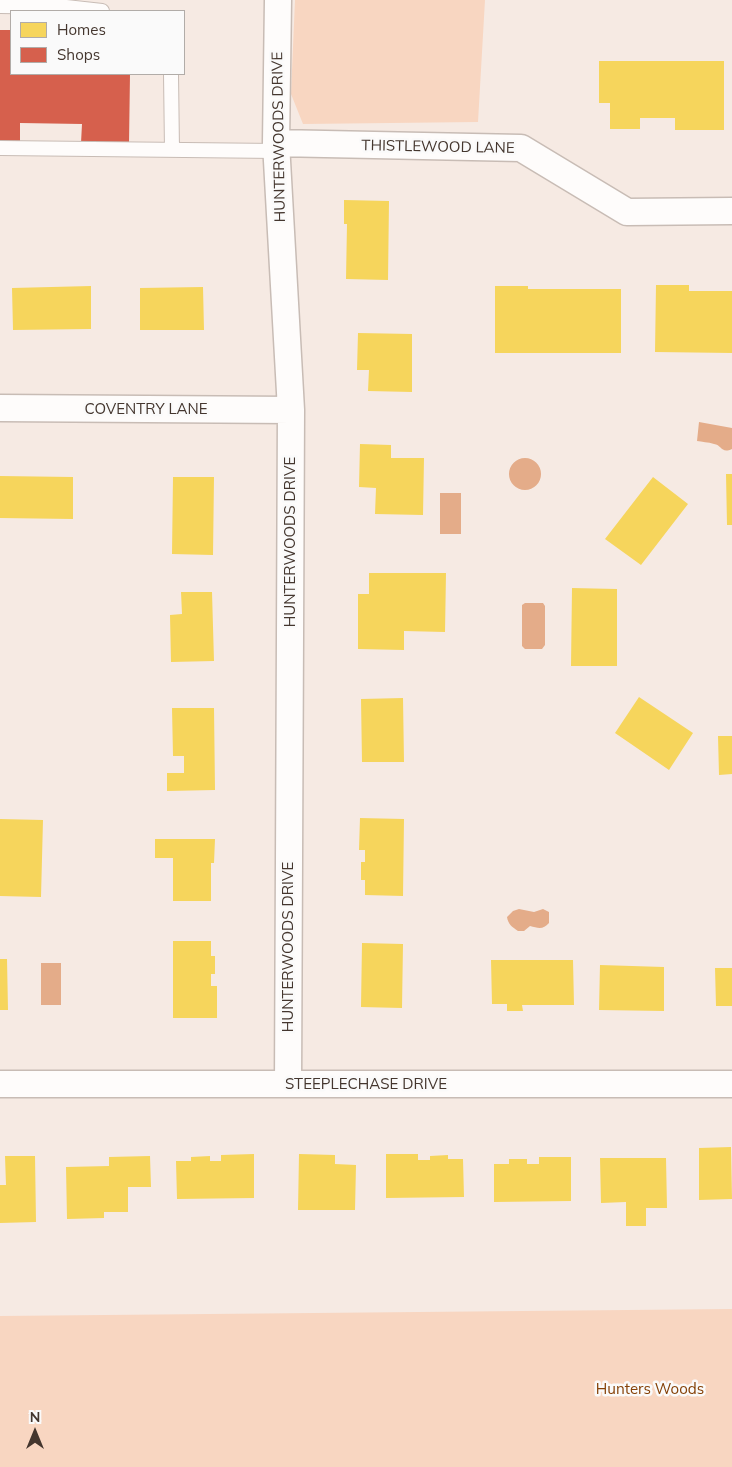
<!DOCTYPE html>
<html>
<head>
<meta charset="utf-8">
<style>
  body { margin:0 }
  #map { position:relative; width:732px; height:1467px; overflow:hidden; background:#f6eae3; font-family:Mulish,sans-serif }
  canvas { display:block }
  .legend { position:absolute; left:10px; top:10px; width:175px; height:65px; box-sizing:border-box; background:#fafafa; border:1px solid #b1aca8; margin:0; padding:6px 9px; list-style:none; font-size:15px; color:#44362e }
  .legend li { display:flex; align-items:center; gap:10px; height:25px }
  .legend b { width:25px; border:1px solid #b1aca8 }
  .north { position:absolute; left:10px; top:1407px; width:50px; height:50px; -webkit-text-stroke:4px #fafafa; paint-order:stroke; rotate:0deg; font-size:14px; font-weight:700; line-height:20px; text-align:center; color:#44362e }
  .north::after { content:''; display:block; margin:auto; width:18px; height:22px; background:#44362e; clip-path:polygon(50% 0,100% 100%,50% 72%,0 100%) }
</style>
</head>
<body>
<div id="map">
<canvas width="732" height="1467"></canvas>
<ul class="legend">
<li><b style="height:14px;background:#f6d55c"></b>Homes</li>
<li><b style="height:14px;background:#d6604d"></b>Shops</li>
</ul>
<div class="north">N</div>
</div>
<script>
const context = document.querySelector('canvas').getContext('2d');
context.lineJoin = 'round';
function paint(path, color) { context.fillStyle = color; context.fill(path, 'evenodd'); }
function strokePath(path, color, width, dash) { context.strokeStyle = color; context.lineWidth = width; context.lineCap = dash ? 'butt' : 'round'; context.setLineDash(dash || []); context.stroke(path); }
function label(font, color, halo, rows, align = 'center') {
  context.font = font + ' Mulish,sans-serif'; context.lineWidth = 5; context.setLineDash([]); context.textBaseline = 'middle'; context.strokeStyle = halo; context.fillStyle = color; for (const [text, x, y, turn = 0] of rows) {
    context.save(); context.translate(x, y); context.rotate((+turn || 0) * Math.PI / 180); context.textAlign = isNaN(turn) ? turn : align; if (halo) context.strokeText(text, 0, 0); context.fillText(text, 0, 0); context.restore();
  }
}
const green = new Path2D(`
  M 295,0 L 485,0 L 478,122 L 303,124 L 291,94 Z
  M 732,1309 L 732,1467 L 0,1467 L 0,1316 Z`);
const water = new Path2D(`
  M 699,422 L 732,428 L 732,449 C 721,454 722,445 714,444 C 708,442 702,442 697,441 Z
  M509 474a16 16 0 1 1 32 0a16 16 0 1 1-32 0Z
  M 461,493 L 461,534 L 440,534 L 440,493 Z
  M 525,603 L 543,603 L 545,606 L 545,645 L 542,649 L 525,649 L 522,646 L 522,605 Z
  M 519,909 L 534,912 L 543,909 L 549,912 L 549,923 C 543,930 538,928 530,926 L 524,931 L 518,931 C 512,927 508,924 507,917 L 513,911 Z
  M 41,963 L 61,963 L 61,1005 L 41,1005 Z`);
const homes = new Path2D(`
  M 599,61 L 724,61 L 724,130 L 675,130 L 675,118 L 640,118 L 640,129 L 610,129 L 610,103 L 599,103 Z
  M 344,200 L 389,201 L 388,280 L 346,279 L 347,224 L 344,224 Z
  M 656,285 L 689,285 L 689,291 L 732,291 L 732,353 L 655,352 Z
  M 91,286 L 91,329 L 13,330 L 12,288 Z
  M 495,286 L 528,286 L 528,289 L 621,289 L 621,353 L 495,353 Z
  M 203,287 L 204,330 L 140,330 L 140,288 Z
  M 358,333 L 412,334 L 412,392 L 368,391 L 369,370 L 357,370 Z
  M 360,444 L 391,445 L 391,458 L 424,458 L 423,515 L 375,514 L 376,488 L 359,487 Z
  M 726,474 L 732,474 L 732,525 L 727,525 Z
  M 0,476 L 73,477 L 73,519 L 0,518 Z
  M 173,477 L 214,477 L 213,555 L 172,554 Z
  M 653,477 L 688,504 L 641,565 L 605,539 Z
  M 369,573 L 446,573 L 445,632 L 404,631 L 404,650 L 358,649 L 358,594 L 369,594 Z
  M 572,588 L 617,589 L 617,666 L 571,666 Z
  M 181,592 L 212,592 L 214,661 L 171,662 L 170,615 L 182,614 Z
  M 639,697 L 693,733 L 669,770 L 615,733 Z
  M 403,698 L 404,762 L 362,762 L 361,699 Z
  M 172,708 L 214,708 L 215,790 L 167,791 L 167,773 L 184,773 L 184,756 L 173,756 Z
  M 718,736 L 732,736 L 732,774 L 719,775 Z
  M 360,818 L 404,819 L 403,896 L 365,895 L 365,880 L 361,880 L 361,862 L 365,862 L 365,850 L 359,850 Z
  M 0,819 L 43,820 L 41,897 L 0,896 Z
  M 155,839 L 215,839 L 214,863 L 211,863 L 211,901 L 173,901 L 173,858 L 155,858 Z
  M 173,941 L 211,941 L 211,956 L 215,956 L 215,974 L 211,974 L 211,986 L 217,986 L 217,1018 L 173,1018 Z
  M 362,943 L 403,944 L 402,1008 L 361,1007 Z
  M 0,959 L 7,959 L 8,1010 L 0,1010 Z
  M 491,960 L 573,960 L 574,1005 L 522,1005 L 523,1011 L 507,1011 L 507,1004 L 492,1004 Z
  M 600,965 L 664,967 L 664,1011 L 599,1010 Z
  M 715,968 L 732,968 L 732,1006 L 716,1006 Z
  M 731,1147 L 732,1199 L 699,1200 L 699,1148 Z
  M 254,1154 L 254,1198 L 177,1199 L 176,1161 L 191,1161 L 191,1157 L 210,1156 L 210,1161 L 221,1161 L 221,1155 Z
  M 299,1154 L 335,1155 L 335,1164 L 356,1165 L 355,1210 L 298,1210 Z
  M 386,1154 L 418,1154 L 418,1160 L 430,1160 L 430,1156 L 448,1155 L 448,1159 L 463,1159 L 464,1197 L 386,1198 Z
  M 5,1156 L 35,1156 L 36,1222 L 0,1223 L 0,1185 L 6,1185 Z
  M 150,1156 L 151,1187 L 128,1187 L 128,1212 L 104,1212 L 104,1218 L 67,1219 L 66,1167 L 109,1166 L 109,1157 Z
  M 539,1157 L 571,1157 L 571,1201 L 494,1202 L 494,1164 L 509,1164 L 509,1159 L 527,1159 L 527,1164 L 539,1164 Z
  M 600,1158 L 666,1158 L 667,1208 L 646,1208 L 646,1226 L 626,1226 L 626,1202 L 601,1203 Z`);
const shops = new Path2D(`
  M 0,30 L 11,30 L 11,74 L 130,74 L 129,144 L 81,143 L 82,124 L 20,123 L 20,142 L 0,142 Z`);
const lane = new Path2D(`
  M 0,6 L 66,7 L 102,11
  M 171,74 L 172,150
  M 0,148 L 277,151`);
const street = new Path2D(`
  M 278,0 L 276,143 L 291,410 L 288,1084
  M 276,143 L 521,148 L 627,212 L 732,211
  M 0,408 L 291,410
  M 0,1084 L 732,1084`);
const streetNames = [
  ["HUNTERWOODS DRIVE",279,137,-91],
  ["THISTLEWOOD LANE",438,147,1],
  ["COVENTRY LANE",146,409],
  ["HUNTERWOODS DRIVE",290,542,-90],
  ["HUNTERWOODS DRIVE",288,947,-90],
  ["STEEPLECHASE DRIVE",366,1084]
];
const parkNames = [
  ["Hunters Woods",650,1389]
];
paint(green, '#f8d6c1');
paint(water, '#e4ac89');
paint(homes, '#f6d55c');
paint(shops, '#d6604d');
strokePath(lane, '#c8bcb5', 16);
strokePath(street, '#c8bcb5', 29);
strokePath(lane, '#fefcfb', 14);
strokePath(street, '#fefcfb', 26);
label('15px', '#44362e', '#fafafa', streetNames);
label('15px', '#854107', '#fafafa', parkNames);
</script>
</body>
</html>
